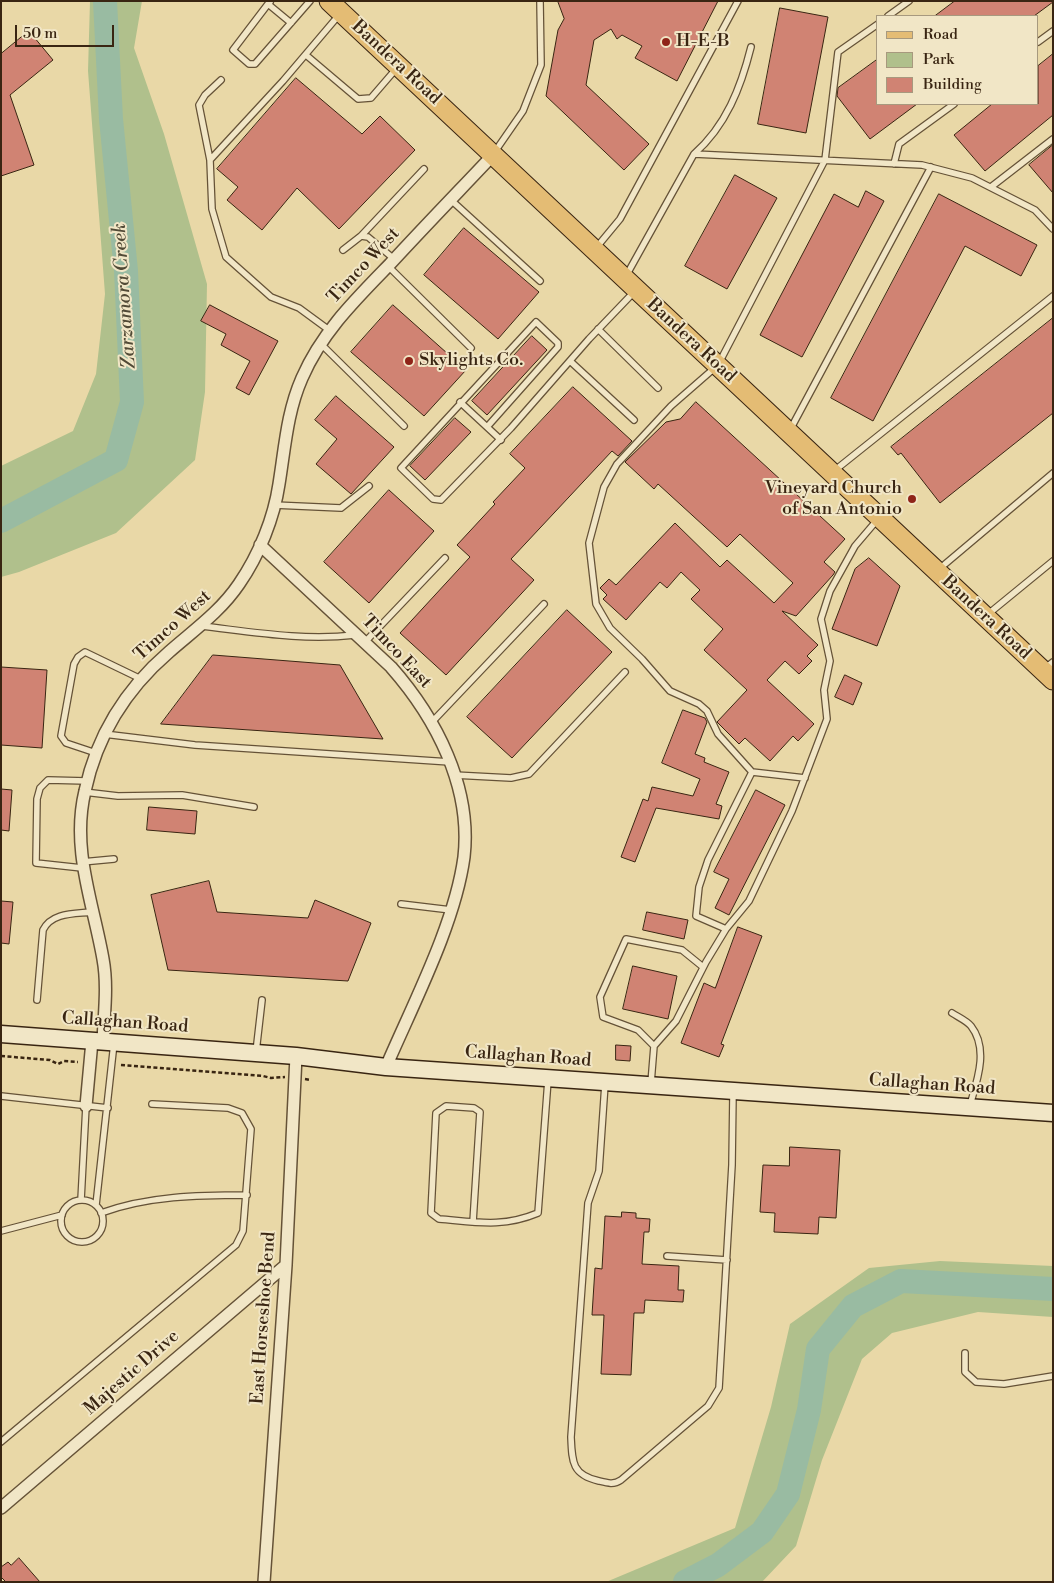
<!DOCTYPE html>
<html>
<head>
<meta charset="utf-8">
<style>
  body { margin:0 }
  #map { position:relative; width:1054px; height:1583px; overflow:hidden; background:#e9d8a7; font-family:"Libre Bodoni",serif }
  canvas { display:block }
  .frame { position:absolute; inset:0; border:2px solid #392512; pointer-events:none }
  .legend { position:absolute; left:876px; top:15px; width:162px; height:90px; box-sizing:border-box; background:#f1e6c6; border:1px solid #a7997e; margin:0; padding:6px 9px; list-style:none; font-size:15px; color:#392512 }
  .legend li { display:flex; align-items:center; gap:10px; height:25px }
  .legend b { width:25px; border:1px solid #a7997e }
  .scale { position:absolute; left:15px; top:25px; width:99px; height:22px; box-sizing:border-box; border:2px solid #392512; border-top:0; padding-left:6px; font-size:15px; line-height:18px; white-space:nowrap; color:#392512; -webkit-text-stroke:4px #f1e6c6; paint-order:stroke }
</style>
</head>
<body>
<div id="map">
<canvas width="1054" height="1583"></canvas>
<div class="frame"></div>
<ul class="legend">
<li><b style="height:6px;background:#e4bc74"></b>Road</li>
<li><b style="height:14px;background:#b0c08c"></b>Park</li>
<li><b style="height:14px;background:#d08373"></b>Building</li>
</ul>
<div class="scale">50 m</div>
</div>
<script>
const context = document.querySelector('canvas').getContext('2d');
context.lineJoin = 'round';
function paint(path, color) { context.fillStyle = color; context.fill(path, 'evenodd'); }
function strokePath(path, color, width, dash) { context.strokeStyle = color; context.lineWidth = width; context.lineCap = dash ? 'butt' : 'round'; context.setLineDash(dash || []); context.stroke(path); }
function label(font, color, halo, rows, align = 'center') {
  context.font = font + ' "Libre Bodoni",serif'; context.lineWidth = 4; context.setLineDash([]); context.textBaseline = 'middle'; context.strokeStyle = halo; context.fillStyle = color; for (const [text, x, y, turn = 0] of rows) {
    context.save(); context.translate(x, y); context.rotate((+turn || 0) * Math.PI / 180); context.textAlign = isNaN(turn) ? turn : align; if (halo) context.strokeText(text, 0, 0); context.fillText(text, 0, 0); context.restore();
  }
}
const green = new Path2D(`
  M 90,1 L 142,1 L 134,48 L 164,134 L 207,284 L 205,392 L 195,460 L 116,533 L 19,572 L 1,577 L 1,466 L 73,431 L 96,374 L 105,294 L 88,71 Z
  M 940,1261 L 1053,1266 L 1053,1317 L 978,1312 L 892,1333 L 862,1359 L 822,1460 L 796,1546 L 762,1582 L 606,1582 L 735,1528 L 771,1407 L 790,1324 L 869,1268 Z`);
const river = new Path2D(`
  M 1,521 L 116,460 L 132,402 L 126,271 L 111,119 L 105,1
  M 685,1582 L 718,1565 L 762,1532 L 788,1494 L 809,1410 L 818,1349 L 853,1306 L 901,1281 L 1053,1289`);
const building = new Path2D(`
  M 558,1 L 718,1 L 677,81 L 635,58 L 642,46 L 622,35 L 617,39 L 611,29 L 594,40 L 586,85 L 649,144 L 624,170 L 546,96 L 558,30 L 564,19 Z
  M 955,1 L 1053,1 L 1053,2 L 1034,16 L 935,16 Z
  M 780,8 L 828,17 L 806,133 L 758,124 Z
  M 29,31 L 53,60 L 10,95 L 34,165 L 1,176 L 1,54 Z
  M 1053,54 L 1053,115 L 985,171 L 954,135 L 992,104 L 1038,104 L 1038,66 Z
  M 878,59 L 878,104 L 917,104 L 870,139 L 837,96 L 838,88 Z
  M 296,78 L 362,134 L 380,116 L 415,150 L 339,229 L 297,188 L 262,230 L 227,200 L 238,187 L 217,169 Z
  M 1053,145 L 1053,193 L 1029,165 Z
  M 735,175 L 777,198 L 727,289 L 685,266 Z
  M 866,191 L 884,201 L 802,357 L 760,335 L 834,194 L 858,207 Z
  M 939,194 L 1037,245 L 1021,276 L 965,246 L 873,421 L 831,398 Z
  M 464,228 L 539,292 L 498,339 L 424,275 Z
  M 210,305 L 278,341 L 249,395 L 236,388 L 250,361 L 221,345 L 226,334 L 201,321 Z
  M 393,305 L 466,370 L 424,416 L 351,352 Z
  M 1053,318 L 1053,413 L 940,503 L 901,453 L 898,455 L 891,447 Z
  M 532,336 L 547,350 L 487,415 L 472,401 Z
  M 573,387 L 632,441 L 618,456 L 612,451 L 511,559 L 534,580 L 446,675 L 400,633 L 470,557 L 457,545 L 495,504 L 493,502 L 525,468 L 510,454 Z
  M 336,396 L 394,447 L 351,494 L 316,464 L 337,439 L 315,420 Z
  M 696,402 L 845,539 L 824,562 L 835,572 L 833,575 L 796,616 L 782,611 L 818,645 L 807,656 L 812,661 L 799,674 L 785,661 L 767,680 L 814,724 L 798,741 L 793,736 L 770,761 L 745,738 L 739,744 L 717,722 L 747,690 L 704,650 L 723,629 L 691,599 L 700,590 L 681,572 L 667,588 L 660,582 L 626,620 L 603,599 L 607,595 L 600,588 L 609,579 L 616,585 L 675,523 L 720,567 L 727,560 L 774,603 L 793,583 L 740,534 L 727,547 L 658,484 L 654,489 L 625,462 L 666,422 L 680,419 Z
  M 455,418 L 471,432 L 425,480 L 410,466 Z
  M 389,490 L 434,531 L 369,603 L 324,562 Z
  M 869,558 L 900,586 L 877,646 L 832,629 L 855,569 Z
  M 567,610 L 612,652 L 512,758 L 467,717 Z
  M 213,655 L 340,665 L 383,739 L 161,724 Z
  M 1,667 L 47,670 L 42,748 L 1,745 Z
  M 845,675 L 862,683 L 853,705 L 835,697 Z
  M 683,710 L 705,718 L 707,722 L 695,754 L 705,758 L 704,762 L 729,772 L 716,804 L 722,806 L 719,819 L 656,808 L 635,862 L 621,857 L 643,799 L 648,801 L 652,787 L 693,796 L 700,779 L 662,763 Z
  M 1,789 L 12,790 L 9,831 L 1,830 Z
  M 756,790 L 785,805 L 729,915 L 715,908 L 729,879 L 714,872 Z
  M 149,807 L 197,811 L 195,834 L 147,830 Z
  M 209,881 L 217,912 L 308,918 L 315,900 L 371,923 L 348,981 L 168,970 L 151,895 Z
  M 1,901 L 13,902 L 9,944 L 1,943 Z
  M 647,912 L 688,920 L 684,939 L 643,930 Z
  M 738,927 L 762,936 L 721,1044 L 724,1045 L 719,1057 L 681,1043 L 704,983 L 715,988 Z
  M 633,966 L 677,976 L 668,1019 L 623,1009 Z
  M 616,1045 L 631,1046 L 630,1061 L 616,1060 Z
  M 790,1147 L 840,1150 L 836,1218 L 819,1217 L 818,1234 L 774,1232 L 775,1213 L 760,1212 L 763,1165 L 789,1166 Z
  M 622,1212 L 636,1213 L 636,1218 L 650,1219 L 649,1232 L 644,1232 L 642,1264 L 679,1266 L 678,1290 L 684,1290 L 683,1302 L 645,1300 L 644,1313 L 634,1313 L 631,1375 L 601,1374 L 604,1315 L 592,1315 L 595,1268 L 602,1269 L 605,1216 L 621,1217 Z
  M 19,1558 L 40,1582 L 6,1582 L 1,1577 L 1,1567 L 8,1562 L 11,1565 Z`);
const path = new Path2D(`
  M 1,1056 L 50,1060 L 58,1064 L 64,1061 L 78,1062
  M 121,1065 L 263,1076 L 271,1078 L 285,1077
  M 305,1079 L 311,1080`);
const service = new Path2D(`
  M 270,2 L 268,4 L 291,23
  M 268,4 L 233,50 L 249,64 L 255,64 L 310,1
  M 888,16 L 909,1
  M 1038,42 L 1053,31
  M 306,55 L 358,99 L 371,98 L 396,69
  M 494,153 L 523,111 L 541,65 L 540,1
  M 694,154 C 726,126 741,87 751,47
  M 210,160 L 199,105 L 205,95 L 221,80
  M 894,164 L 899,144 L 954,104
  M 991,187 L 1053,139
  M 451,200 L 540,281
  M 361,236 L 424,169
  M 596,248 L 620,219 L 738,1
  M 343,250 L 361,236 L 368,237 L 394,259
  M 388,266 L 471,348
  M 626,276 L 694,154 L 922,165 L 972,178 L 1035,210 L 1053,229
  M 598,329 L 658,388
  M 329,330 L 299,308 L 271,297 L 226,257 L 212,209 L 210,160 L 283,81 L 339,15
  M 320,343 L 404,426
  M 570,361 L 634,420
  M 460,402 L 501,440
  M 487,427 L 558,347 L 558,343 L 536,322 L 401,468 L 433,499 L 441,500 L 511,428 L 589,339 L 635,291
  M 790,430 L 931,167
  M 834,471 L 1053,296
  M 274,505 L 341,508 L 369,486
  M 938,570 L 1053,473
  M 987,615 L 1053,561
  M 201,626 C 253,632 303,641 355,635
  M 365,642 L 445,558
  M 1044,669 L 1053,662
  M 432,722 L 544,604
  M 104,734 L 195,745 L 450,762
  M 96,753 L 66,743 L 61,736 L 74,664 L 78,657 L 85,652 L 141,679
  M 752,772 L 718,734 L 707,711 L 699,704 L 670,691 L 642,659 L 610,628 L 596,604 L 589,543 L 604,487 L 617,464 L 671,406 L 718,365 L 825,160 L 838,52 L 878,24
  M 454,775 L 511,778 L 529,774 L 625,672
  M 84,792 L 118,796 L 182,795 L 254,807
  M 82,862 L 114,859
  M 82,868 L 36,863 L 37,799 L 40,788 L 48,780 L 87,781
  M 401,904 L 451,910
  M 726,929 L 696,916 L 699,887 L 708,860 L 752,772 L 805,778
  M 37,1000 L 43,930 C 52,912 75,914 92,912
  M 952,1013 C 958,1017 967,1021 971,1026 C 989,1049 977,1081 970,1105
  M 654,1046 L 638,1030 L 603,1017 L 600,997 L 626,939 L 682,950 L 703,967
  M 256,1052 L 262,1000
  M 651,1083 L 654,1046 L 676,1021 L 706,962 L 726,929 L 749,901 L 792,811 L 827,719 L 824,690 L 830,661 L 821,619 L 830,591 L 855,546 L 878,519
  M 605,1084 L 599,1171 L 588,1203 L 571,1437 C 572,1462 572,1475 599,1481 C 607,1483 614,1485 621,1480 L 708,1406 L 719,1388 L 732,1165 L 733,1094
  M 1,1096 L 108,1108
  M 81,1200 L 86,1106
  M61 1221a21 21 0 1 1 42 0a21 21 0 1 1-42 0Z
  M 96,1205 L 114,1043
  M 101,1213 C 147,1196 199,1195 247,1195
  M 473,1222 L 480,1112 L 474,1108 L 446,1106 L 436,1113 L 431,1213 L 439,1219 C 476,1222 502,1228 538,1213 L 548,1080
  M 1,1231 L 62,1215
  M 667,1256 L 727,1260
  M 965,1353 L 965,1372 L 976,1382 L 1004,1384 L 1053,1376
  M 1,1442 L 236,1245 L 243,1231 L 251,1129 L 242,1113 L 228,1108 L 152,1104`);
const minor = new Path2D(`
  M 260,545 L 391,667 C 436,718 472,787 464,857 C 455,924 413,1004 386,1067
  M 103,1042 C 104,1014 108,986 103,959 C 93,902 71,849 85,791 C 97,735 126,689 169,652 C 194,630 220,612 239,584 C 259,555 274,518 279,484 C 285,447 287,412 302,378 C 322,332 356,299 390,264 C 424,227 459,191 493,155
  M 86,1106 L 92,1041
  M 1,1508 L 286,1265
  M 264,1582 L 286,1265 L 296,1056`);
const secondary = new Path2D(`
  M 1,1034 L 296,1056 L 386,1067 L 1053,1113`);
const primary = new Path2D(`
  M 329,1 L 1053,680`);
const markers = [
  [666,42,5,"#8f2418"],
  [409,361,5,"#8f2418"],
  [912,499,5,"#8f2418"]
];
const poiNames = [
  ["H-E-B",676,42],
  ["Skylights Co.",419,361],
  ["Vineyard Church",902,489,"right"],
  ["of San Antonio",902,510,"right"]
];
const streetNames = [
  ["Bandera Road",396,63,43],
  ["Timco West",364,266,-47],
  ["Bandera Road",691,341,43],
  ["Bandera Road",986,618,43],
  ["Timco West",173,626,-42],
  ["Timco East",396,652,47],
  ["Callaghan Road",125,1023,4],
  ["Callaghan Road",528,1057,4],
  ["Callaghan Road",932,1085,4],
  ["East Horseshoe Bend",264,1318,-86],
  ["Majestic Drive",132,1373,-41]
];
const waterNames = [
  ["Zarzamora Creek",125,296,-94]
];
paint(green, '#b0c08c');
strokePath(river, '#99bba2', 24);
paint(building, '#d08373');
strokePath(building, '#392512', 1);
strokePath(service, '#655237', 8);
strokePath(minor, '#655237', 14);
strokePath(secondary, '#392512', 19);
strokePath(primary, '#392512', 21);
strokePath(path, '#392512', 2.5, [4, 2.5]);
strokePath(service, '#f1e6c6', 5.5);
strokePath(minor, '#f1e6c6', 11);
strokePath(secondary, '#f1e6c6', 16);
strokePath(primary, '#e4bc74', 19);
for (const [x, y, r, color] of markers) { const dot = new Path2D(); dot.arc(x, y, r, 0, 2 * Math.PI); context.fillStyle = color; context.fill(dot); strokePath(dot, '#f1e6c6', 2); }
label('18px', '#392512', '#f1e6c6', poiNames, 'left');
label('18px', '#392512', '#f1e6c6', streetNames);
label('italic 19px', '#514a36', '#f1e6c6', waterNames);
</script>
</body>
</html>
